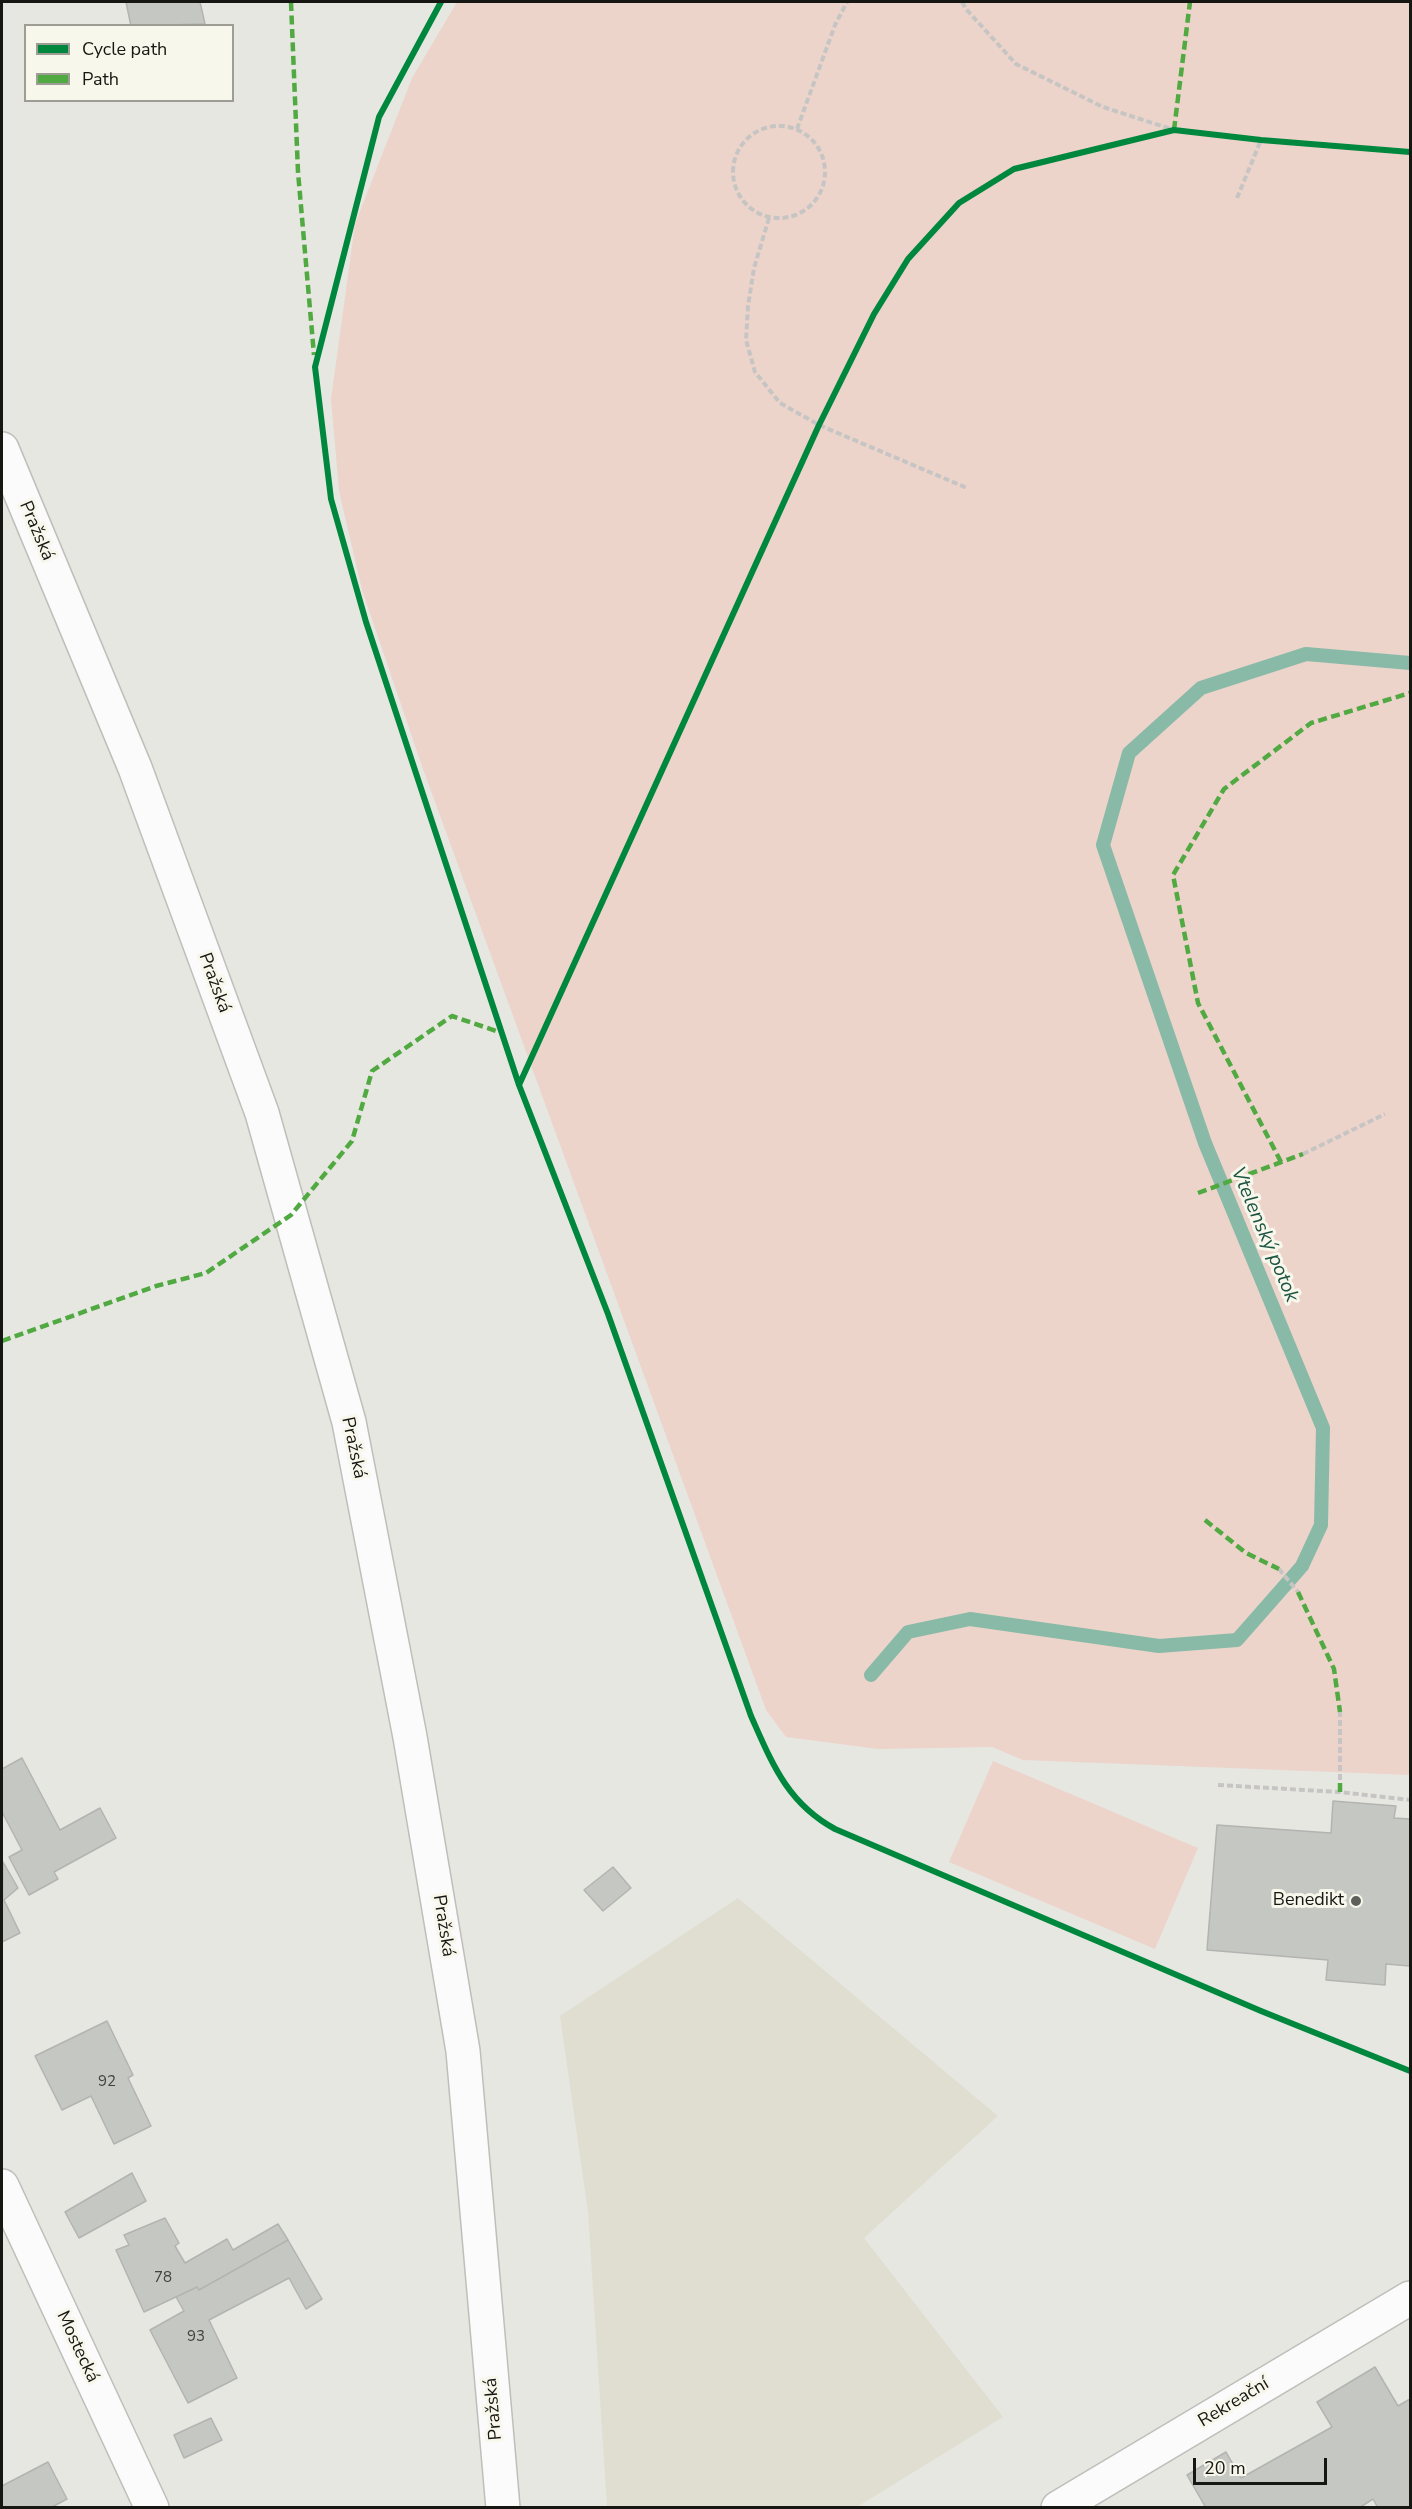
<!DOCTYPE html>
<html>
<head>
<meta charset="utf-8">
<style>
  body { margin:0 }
  #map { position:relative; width:1412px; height:2509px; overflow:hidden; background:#e7e7e2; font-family:"Nunito Sans",sans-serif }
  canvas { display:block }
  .frame { position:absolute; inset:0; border:3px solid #161612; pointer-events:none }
  .legend { position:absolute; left:24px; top:24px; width:210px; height:78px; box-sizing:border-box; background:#f8f7ec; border:2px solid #9e9d95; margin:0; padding:8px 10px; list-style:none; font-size:18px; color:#161612 }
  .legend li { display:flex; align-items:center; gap:12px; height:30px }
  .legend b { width:30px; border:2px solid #9e9d95 }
  .scale { position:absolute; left:1193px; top:2458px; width:134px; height:27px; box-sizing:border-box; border:3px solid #161612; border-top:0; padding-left:8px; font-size:18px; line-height:21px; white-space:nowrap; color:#161612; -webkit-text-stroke:4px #f8f7ec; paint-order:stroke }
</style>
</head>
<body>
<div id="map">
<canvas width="1412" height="2509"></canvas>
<div class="frame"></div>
<ul class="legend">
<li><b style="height:8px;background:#00873e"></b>Cycle path</li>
<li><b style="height:8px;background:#51a942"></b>Path</li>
</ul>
<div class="scale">20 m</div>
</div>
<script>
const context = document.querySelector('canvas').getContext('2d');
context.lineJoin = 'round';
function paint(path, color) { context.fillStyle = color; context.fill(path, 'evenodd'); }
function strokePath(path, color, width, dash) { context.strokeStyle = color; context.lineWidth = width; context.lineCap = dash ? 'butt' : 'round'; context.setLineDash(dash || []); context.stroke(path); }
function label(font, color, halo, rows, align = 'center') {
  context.font = font + ' "Nunito Sans",sans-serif'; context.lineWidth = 6; context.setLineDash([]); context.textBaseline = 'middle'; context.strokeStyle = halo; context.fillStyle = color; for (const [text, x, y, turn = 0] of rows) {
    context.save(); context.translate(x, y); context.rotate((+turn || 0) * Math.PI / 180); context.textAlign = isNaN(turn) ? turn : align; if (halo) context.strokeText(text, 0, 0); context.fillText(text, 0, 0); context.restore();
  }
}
const built = new Path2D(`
  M 738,1898 L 998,2116 L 864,2238 L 1003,2417 L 857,2507 L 607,2507 L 588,2212 L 560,2016 Z`);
const green = new Path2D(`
  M 457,2 L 1410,2 L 1410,1775 L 1023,1760 L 992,1747 L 878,1749 L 786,1737 L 766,1710 L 423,769 L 362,590 L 339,491 L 331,399 L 355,224 L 412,78 Z
  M 993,1761 L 1198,1848 L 1155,1949 L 949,1862 Z`);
const stream = new Path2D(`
  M 871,1675 L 908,1632 L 970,1619 L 1159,1646 L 1237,1640 L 1302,1566 L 1321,1525 L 1323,1428 L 1205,1143 L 1103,845 L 1129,753 L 1201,688 L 1306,654 L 1410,663`);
const building = new Path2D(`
  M 126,2 L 200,2 L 205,24 L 131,26 Z
  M 22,1758 L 60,1830 L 100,1808 L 116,1838 L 54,1872 L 58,1879 L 29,1895 L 9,1857 L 22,1850 L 2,1812 L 2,1769 Z
  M 1333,1801 L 1396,1806 L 1394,1818 L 1410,1819 L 1410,1966 L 1386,1964 L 1385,1985 L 1326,1980 L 1328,1960 L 1207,1950 L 1217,1825 L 1331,1833 Z
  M 3,1862 L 18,1888 L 4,1900 L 20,1933 L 2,1942 Z
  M 613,1867 L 631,1888 L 603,1911 L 584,1890 Z
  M 107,2021 L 133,2075 L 128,2078 L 151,2126 L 114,2144 L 91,2096 L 62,2110 L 35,2056 Z
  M 132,2173 L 146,2201 L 79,2238 L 65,2212 Z
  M 165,2218 L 179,2243 L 175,2246 L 185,2263 L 227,2239 L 233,2250 L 278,2224 L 288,2240 L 199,2290 L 197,2287 L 144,2312 L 116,2250 L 129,2245 L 124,2235 Z
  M 288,2240 L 322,2299 L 306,2309 L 289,2278 L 209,2320 L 237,2378 L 188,2403 L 150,2330 L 184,2311 L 176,2297 L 197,2287 L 199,2290 Z
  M 1375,2367 L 1398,2406 L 1410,2399 L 1410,2508 L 1378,2508 L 1373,2499 L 1359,2508 L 1206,2508 L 1187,2475 L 1226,2452 L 1241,2478 L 1332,2427 L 1317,2402 Z
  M 211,2418 L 222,2440 L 184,2458 L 174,2435 Z
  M 48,2462 L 67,2499 L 50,2508 L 2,2508 L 2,2486 Z`);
const path = new Path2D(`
  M 962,2 L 966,9 L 1016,64 L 1103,107 L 1174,130
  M733 172a46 46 0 1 1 92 0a46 46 0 1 1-92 0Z
  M 797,129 L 835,25 L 847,2
  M 1237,198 L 1261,140
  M 769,218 L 754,268 L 748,306 L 746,340 L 755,372 L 780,403 L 819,425 L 967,488
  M 1303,1154 L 1385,1114
  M 1279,1569 L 1298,1592
  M 1340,1780 L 1340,1712
  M 1218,1785 L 1340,1792 L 1410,1800`);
const street = new Path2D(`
  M 2,2186 L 152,2508
  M 1058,2508 L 1410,2298`);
const primary = new Path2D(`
  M 2,449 L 135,768 L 262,1113 L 349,1422 L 410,1737 L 463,2051 L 503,2508`);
const quiet = new Path2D(`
  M 291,2 L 298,172 L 314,355
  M 1174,130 L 1190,2
  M 1281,1162 L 1198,1003 L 1173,875 L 1224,789 L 1311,723 L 1410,693
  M 1198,1193 L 1303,1154
  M 2,1341 L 156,1286 L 206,1273 L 291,1215 L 352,1141 L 372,1071 L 452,1016 L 502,1033
  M 1205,1520 L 1246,1553 L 1279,1569
  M 1298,1592 L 1334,1669 L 1340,1712
  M 1340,1792 L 1340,1780`);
const cycleway = new Path2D(`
  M 441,2 L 379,117 L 315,367 L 331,499 L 366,622 L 519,1085
  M 1410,152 L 1261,140 L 1174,130 L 1014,169 L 959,203 L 908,259 L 874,314 L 819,425 L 519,1085 L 608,1314 L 751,1716 C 772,1763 787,1803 835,1829 L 1261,2011 L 1410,2071`);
const markers = [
  [1356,1901,6,"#5f5f5b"]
];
const numberNames = [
  ["92",107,2082],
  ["78",163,2278],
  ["93",196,2337]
];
const streetNames = [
  ["Pražská",36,531,67],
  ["Pražská",214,983,70],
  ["Pražská",353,1448,78],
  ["Pražská",443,1926,81],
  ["Mostecká",77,2347,65],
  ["Rekreační",1234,2403,-31],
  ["Pražská",494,2409,-95]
];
const poiNames = [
  ["Benedikt",1344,1901]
];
const waterNames = [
  ["Vtelenský potok",1264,1235,67]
];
paint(built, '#dfded1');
paint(green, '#ecd4cb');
strokePath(stream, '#89baa7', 14);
paint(building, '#c5c7c3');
strokePath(building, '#b3b4b1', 1.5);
strokePath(street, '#bebeba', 36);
strokePath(primary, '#bebeba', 36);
strokePath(path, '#c6c5c4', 4, [6, 3]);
strokePath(street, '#fbfbfb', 33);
strokePath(primary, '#fbfbfb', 33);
strokePath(quiet, '#51a942', 4.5, [9, 4.5]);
strokePath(cycleway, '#00873e', 6);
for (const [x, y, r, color] of markers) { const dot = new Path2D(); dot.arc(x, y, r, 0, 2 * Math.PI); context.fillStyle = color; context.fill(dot); strokePath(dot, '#f8f7ec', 2); }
label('15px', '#42423e', null, numberNames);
label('18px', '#161612', '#f8f7ec', streetNames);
label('18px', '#161612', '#f8f7ec', poiNames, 'right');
label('italic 20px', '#1b5442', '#f8f7ec', waterNames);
</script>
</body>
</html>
